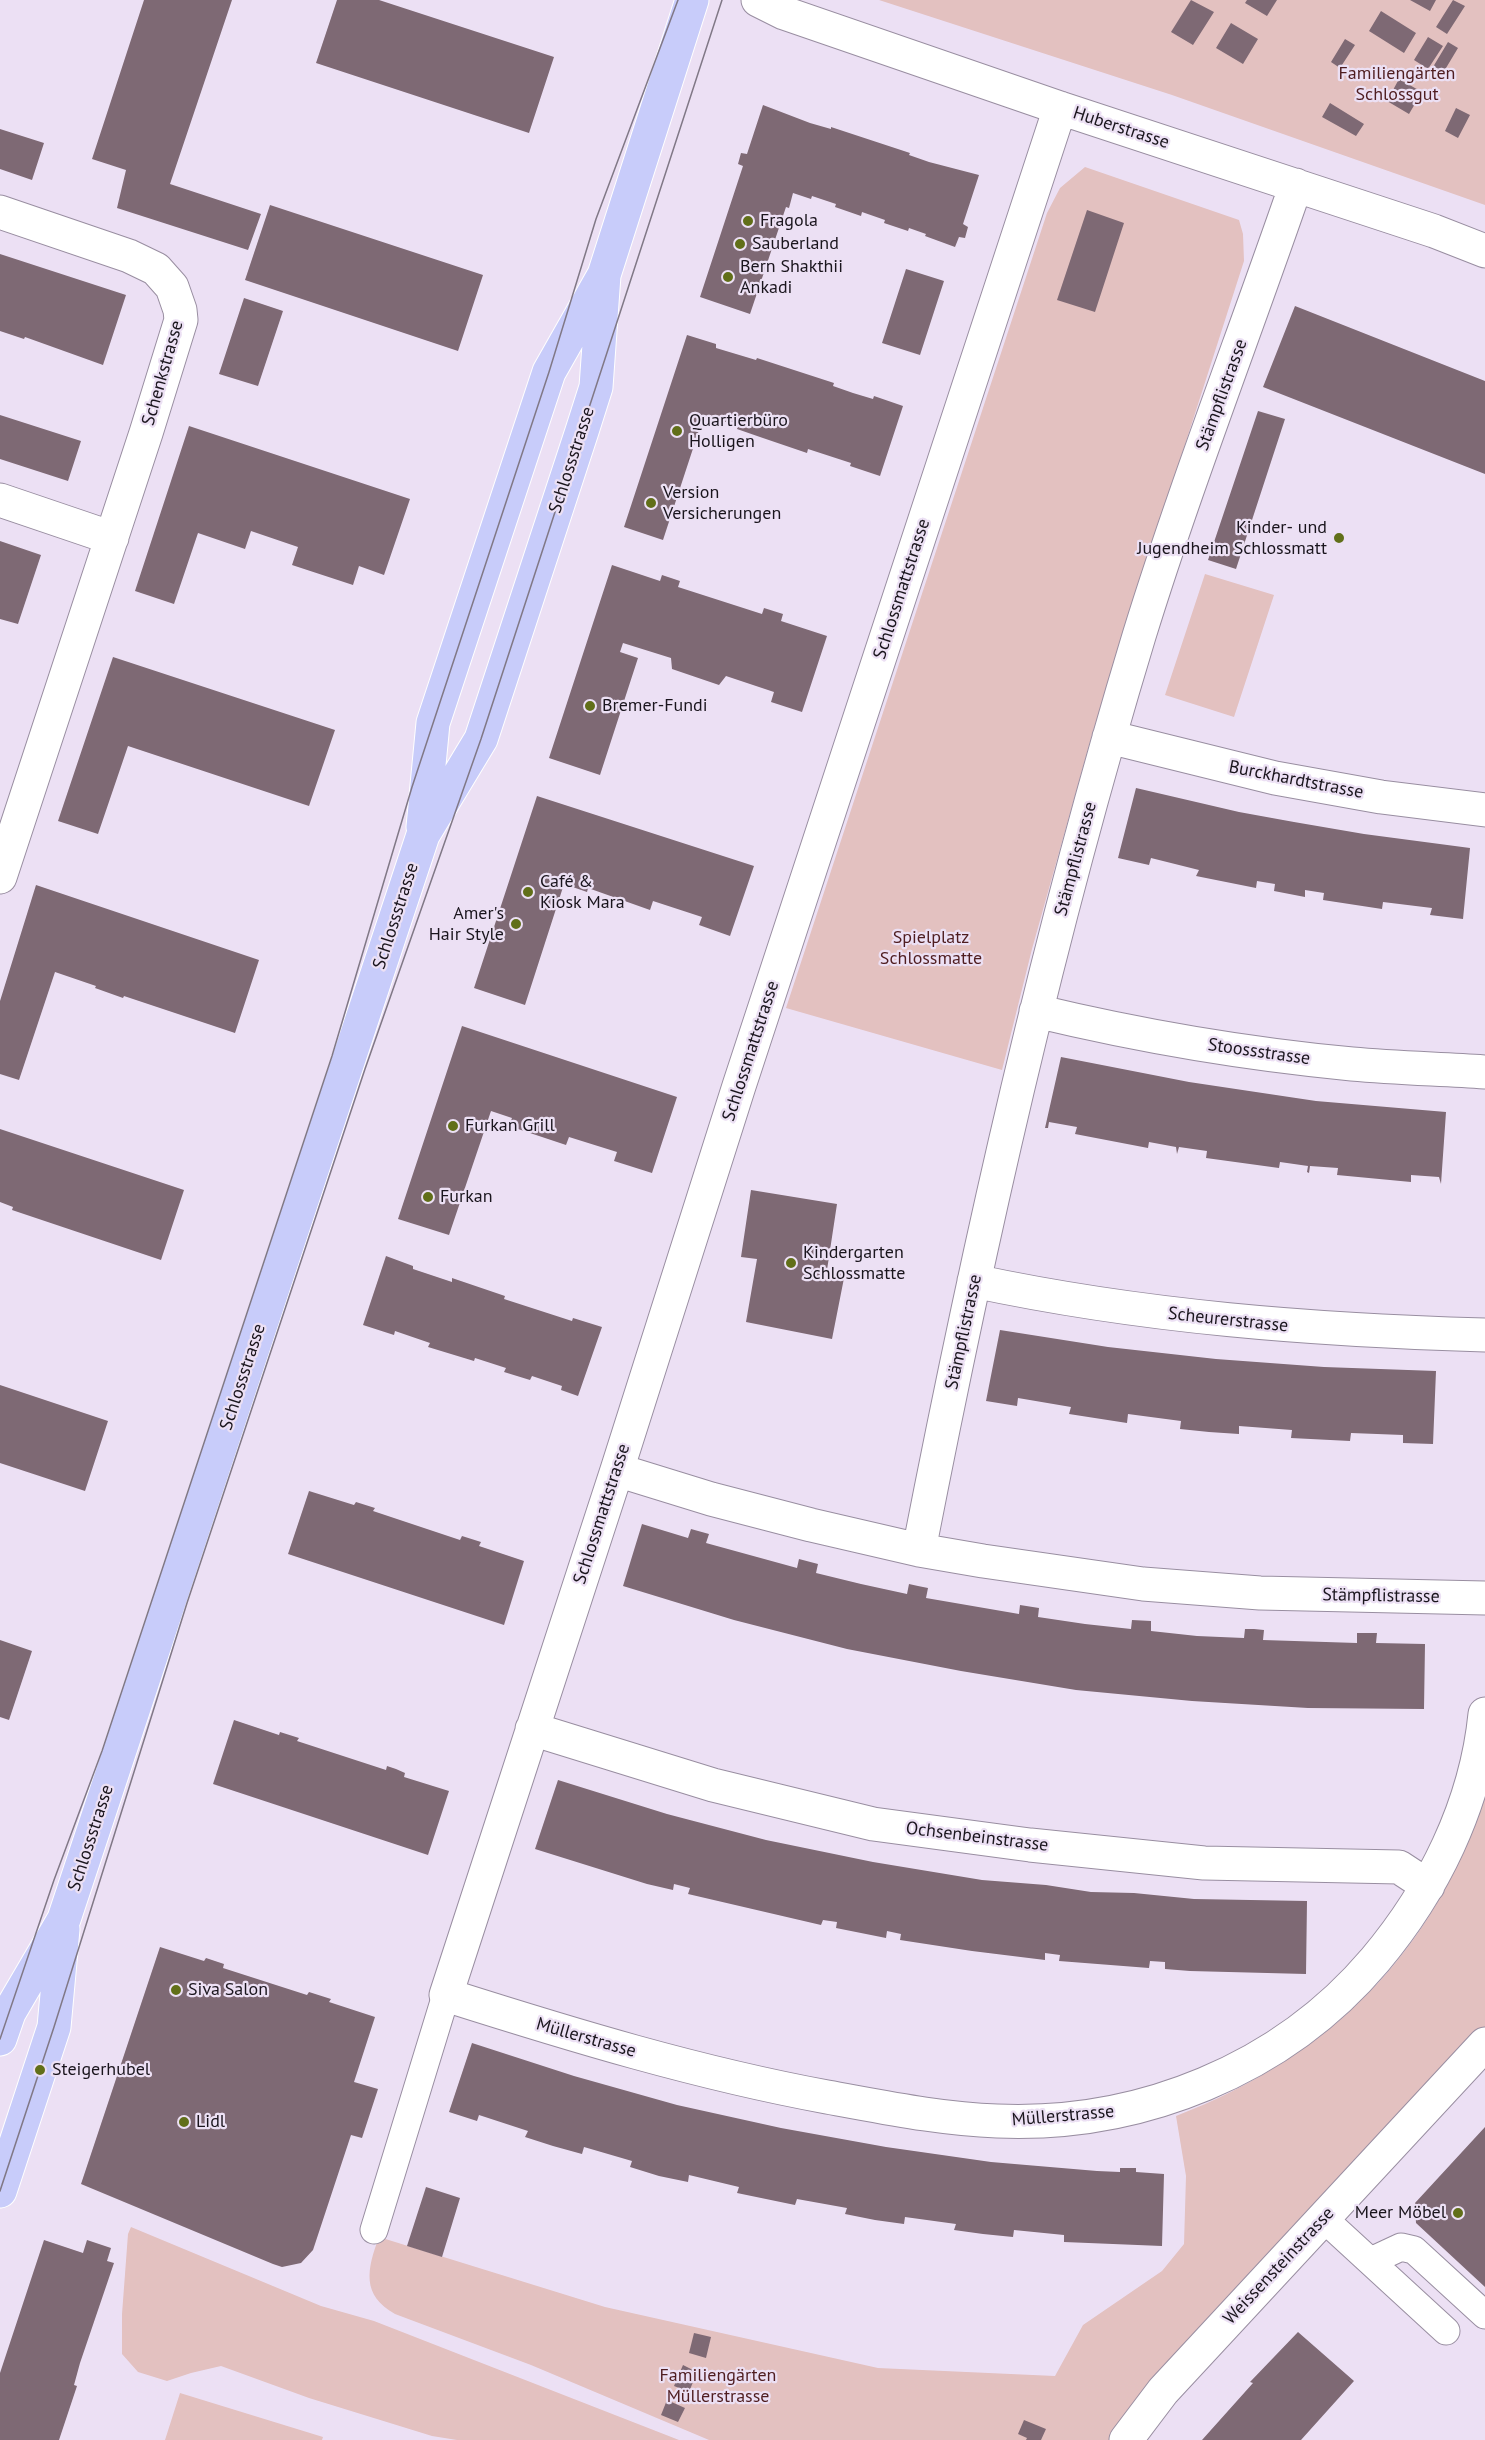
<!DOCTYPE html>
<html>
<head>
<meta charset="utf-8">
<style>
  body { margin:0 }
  canvas { display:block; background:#ece0f4 }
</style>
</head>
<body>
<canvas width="1485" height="2440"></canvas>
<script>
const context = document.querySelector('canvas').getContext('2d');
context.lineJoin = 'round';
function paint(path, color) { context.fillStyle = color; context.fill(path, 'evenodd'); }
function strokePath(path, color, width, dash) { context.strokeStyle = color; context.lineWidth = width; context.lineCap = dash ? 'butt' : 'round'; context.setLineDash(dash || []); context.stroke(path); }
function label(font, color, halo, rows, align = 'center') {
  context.font = font + ' "PT Sans",sans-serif'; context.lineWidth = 4.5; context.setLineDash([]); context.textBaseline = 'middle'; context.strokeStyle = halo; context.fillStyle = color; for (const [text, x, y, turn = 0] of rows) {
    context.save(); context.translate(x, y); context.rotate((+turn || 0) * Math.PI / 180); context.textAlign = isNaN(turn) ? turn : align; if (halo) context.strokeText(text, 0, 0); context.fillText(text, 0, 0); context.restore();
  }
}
const green = new Path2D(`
  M 879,0 L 1485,0 L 1485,205 L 1172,95 Z
  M 1085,167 L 1239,220 L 1243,234 L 1244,261 L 1093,731 L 1032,949 L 1002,1070 L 786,1008 L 1047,213 L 1060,188 Z
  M 1205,574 L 1274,595 L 1234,717 L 1165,695 Z
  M 1485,1797 L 1485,2039 L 1122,2440 L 709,2440 L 531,2365 L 395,2314 C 361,2295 367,2269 379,2237 L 605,2307 L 878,2368 L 1055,2376 L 1083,2325 L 1162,2271 L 1184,2244 L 1186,2176 L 1176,2116 C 1330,2057 1432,1954 1485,1797 Z
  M 131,2227 L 321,2306 L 374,2321 L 679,2440 L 457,2440 L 432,2436 L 309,2398 L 221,2366 L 191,2373 L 167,2381 L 138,2372 L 122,2354 L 122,2314 L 128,2234 Z
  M 180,2393 L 323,2437 L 322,2440 L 165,2440 Z`);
const building = new Path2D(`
  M 144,0 L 232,0 L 170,184 L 261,214 L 248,250 L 117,208 L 126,170 L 92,159 Z
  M 337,0 L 379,0 L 554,57 L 529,133 L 316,63 Z
  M 1191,0 L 1214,12 L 1193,45 L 1171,32 Z
  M 1247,0 L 1277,0 L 1267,16 L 1245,3 Z
  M 1410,0 L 1436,0 L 1430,11 Z
  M 1453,0 L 1465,6 L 1447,34 L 1436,27 Z
  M 1381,11 L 1416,33 L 1404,53 L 1369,31 Z
  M 1231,23 L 1258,39 L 1243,64 L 1216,48 Z
  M 1428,37 L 1443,46 L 1428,69 L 1414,60 Z
  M 1345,39 L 1355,45 L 1340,68 L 1331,62 Z
  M 1448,42 L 1458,48 L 1440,78 L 1430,72 Z
  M 1399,79 L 1422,92 L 1409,114 L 1387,101 Z
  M 1330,103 L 1364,124 L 1356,136 L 1322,117 Z
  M 763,105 L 810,123 L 831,129 L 831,127 L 910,153 L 909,155 L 929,162 L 979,175 L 963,224 L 968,227 L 965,238 L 959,237 L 955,247 L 925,236 L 926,234 L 909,228 L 908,231 L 884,223 L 885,220 L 862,212 L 861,216 L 835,207 L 836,204 L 812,196 L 811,199 L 793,193 L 789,208 L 786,207 L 750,314 L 700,297 L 743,166 L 738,164 L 741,153 L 747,154 Z
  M 1456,108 L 1470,115 L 1458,138 L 1445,131 Z
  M 0,129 L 44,143 L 32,180 L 0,169 Z
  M 270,205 L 483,275 L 458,351 L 245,280 Z
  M 1087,210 L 1124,223 L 1095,312 L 1057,300 Z
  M 0,254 L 126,295 L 103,365 L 25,337 L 24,339 L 0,331 Z
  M 906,269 L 944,281 L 920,355 L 882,343 Z
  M 244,298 L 283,311 L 258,386 L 219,374 Z
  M 1295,306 L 1485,381 L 1485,474 L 1263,387 Z
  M 687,335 L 716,344 L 716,348 L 756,360 L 757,358 L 834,383 L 833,386 L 853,393 L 873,399 L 874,396 L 903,406 L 880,476 L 850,466 L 851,463 L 808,449 L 807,453 L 760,437 L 737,429 L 738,426 L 704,415 L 663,540 L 624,527 Z
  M 1258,411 L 1285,419 L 1236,569 L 1208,560 Z
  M 0,415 L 81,441 L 68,481 L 0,459 Z
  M 189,426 L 410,499 L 384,575 L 359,566 L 353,585 L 292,565 L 298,547 L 251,531 L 245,549 L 198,533 L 174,604 L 135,591 Z
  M 0,541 L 41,555 L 18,624 L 0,619 Z
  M 612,565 L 660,581 L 662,575 L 680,581 L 678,587 L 762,614 L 764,608 L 783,614 L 781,621 L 827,636 L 802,712 L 771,702 L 774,692 L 726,676 L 719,685 L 672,669 L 671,658 L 623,643 L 620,652 L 638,658 L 600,775 L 549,758 Z
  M 113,657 L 335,730 L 309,806 L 128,746 L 98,834 L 58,821 Z
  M 1136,788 L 1239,812 L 1294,822 L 1364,834 L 1470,848 L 1463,919 L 1430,915 L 1432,908 L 1383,902 L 1382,909 L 1323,900 L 1324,893 L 1305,890 L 1305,897 L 1274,891 L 1275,884 L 1257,881 L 1256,888 L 1196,876 L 1199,870 L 1151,858 L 1149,865 L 1118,858 Z
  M 537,796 L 754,866 L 730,936 L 699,925 L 702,917 L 653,901 L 650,910 L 588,888 L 587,892 L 564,884 L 525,1005 L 474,988 Z
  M 36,885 L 259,960 L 235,1033 L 124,996 L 123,998 L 95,988 L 96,986 L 55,972 L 19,1080 L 0,1074 L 0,1001 Z
  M 462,1026 L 677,1097 L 652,1173 L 614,1161 L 617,1152 L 569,1137 L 566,1145 L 509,1126 L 512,1118 L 491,1111 L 449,1235 L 398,1219 Z
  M 1061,1057 L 1189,1082 L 1316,1101 L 1446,1112 L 1441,1184 L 1439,1177 L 1411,1175 L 1411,1182 L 1337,1175 L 1338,1168 L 1310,1166 L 1309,1173 L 1307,1172 L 1308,1166 L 1280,1162 L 1279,1168 L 1206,1158 L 1207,1151 L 1179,1147 L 1177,1154 L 1176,1147 L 1149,1142 L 1148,1148 L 1075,1134 L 1077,1127 L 1049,1122 L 1048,1128 L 1045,1128 Z
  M 0,1129 L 184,1190 L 161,1260 L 12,1210 L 13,1207 L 0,1202 Z
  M 751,1190 L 837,1204 L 827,1270 L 845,1273 L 832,1339 L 746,1322 L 757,1259 L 741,1257 Z
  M 386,1256 L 413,1266 L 413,1269 L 452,1282 L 452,1278 L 505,1296 L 504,1299 L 572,1321 L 573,1318 L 602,1327 L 578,1396 L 561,1390 L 562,1386 L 532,1376 L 530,1380 L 504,1372 L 506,1368 L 475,1358 L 474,1361 L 428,1347 L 430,1343 L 395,1331 L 394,1335 L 363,1325 Z
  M 1000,1330 L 1108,1347 L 1216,1359 L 1324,1367 L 1436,1371 L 1433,1444 L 1403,1443 L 1403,1435 L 1351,1433 L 1350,1441 L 1291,1438 L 1292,1430 L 1239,1426 L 1239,1434 L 1209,1432 L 1180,1429 L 1181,1421 L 1128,1414 L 1127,1423 L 1069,1414 L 1071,1407 L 1018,1398 L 1017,1406 L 986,1401 Z
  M 0,1385 L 108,1421 L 85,1491 L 0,1463 Z
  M 309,1491 L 354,1505 L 356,1502 L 375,1508 L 373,1511 L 460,1540 L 462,1536 L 481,1542 L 479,1546 L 524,1561 L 504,1625 L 288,1554 Z
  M 642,1524 L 688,1538 L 691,1529 L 709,1534 L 706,1543 L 797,1568 L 799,1559 L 818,1564 L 816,1573 L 861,1584 L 907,1594 L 909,1584 L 918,1586 L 928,1588 L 926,1598 L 1019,1614 L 1020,1605 L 1039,1608 L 1038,1617 L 1085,1624 L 1131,1629 L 1132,1620 L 1151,1621 L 1151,1631 L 1197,1636 L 1244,1638 L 1245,1629 L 1254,1629 L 1264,1630 L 1263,1640 L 1357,1643 L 1357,1633 L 1377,1633 L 1376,1643 L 1425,1644 L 1424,1709 L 1308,1708 L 1192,1701 L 1076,1690 L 961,1671 L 847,1649 L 734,1620 L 623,1586 Z
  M 0,1640 L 32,1651 L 9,1720 L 0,1717 Z
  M 234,1720 L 279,1735 L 280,1732 L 299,1738 L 297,1741 L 386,1770 L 387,1766 L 396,1769 L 405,1773 L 404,1777 L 449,1791 L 428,1855 L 213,1784 Z
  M 558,1780 L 667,1814 L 766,1840 L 873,1862 L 982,1880 L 1046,1885 L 1091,1892 L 1134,1893 L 1194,1899 L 1307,1901 L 1306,1974 L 1190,1971 L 1165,1969 L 1165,1962 L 1150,1961 L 1149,1968 L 1059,1961 L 1060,1955 L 1045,1953 L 1045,1960 L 972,1951 L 900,1940 L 901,1934 L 887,1931 L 886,1938 L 836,1928 L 837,1922 L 823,1920 L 821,1925 L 688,1894 L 690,1888 L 674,1884 L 673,1890 L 647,1884 L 535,1849 Z
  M 160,1947 L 204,1961 L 206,1958 L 224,1964 L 223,1968 L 307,1995 L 309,1992 L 331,1999 L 329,2002 L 375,2017 L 354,2082 L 378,2089 L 362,2138 L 351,2135 L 313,2250 L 301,2263 L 282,2267 L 273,2264 L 81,2184 Z
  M 472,2043 L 574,2076 L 677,2105 L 781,2128 L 886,2147 L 991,2162 L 1097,2171 L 1120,2172 L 1120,2168 L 1136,2168 L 1136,2172 L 1164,2174 L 1162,2246 L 1064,2242 L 1064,2235 L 1014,2230 L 1013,2237 L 983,2234 L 954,2230 L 956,2224 L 905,2217 L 904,2224 L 875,2220 L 845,2214 L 847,2208 L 797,2199 L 795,2205 L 737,2193 L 739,2187 L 689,2175 L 688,2182 L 659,2176 L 630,2167 L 632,2161 L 584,2147 L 582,2154 L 553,2146 L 525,2137 L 528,2131 L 479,2115 L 477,2121 L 449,2112 Z
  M 1485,2127 L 1485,2287 L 1416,2223 L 1415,2203 Z
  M 426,2187 L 460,2198 L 442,2257 L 407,2246 Z
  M 44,2240 L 83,2253 L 87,2240 L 111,2248 L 107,2261 L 114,2263 L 80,2363 L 74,2385 L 77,2386 L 59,2440 L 0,2440 L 0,2373 Z
  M 1298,2332 L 1354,2381 L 1301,2440 L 1202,2440 L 1253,2383 L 1250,2382 Z
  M 694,2333 L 711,2337 L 706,2358 L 689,2353 Z
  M 683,2365 L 697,2372 L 689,2392 L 674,2386 Z
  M 667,2400 L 685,2408 L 678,2422 L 661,2415 Z
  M 1024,2420 L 1046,2429 L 1041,2440 L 1026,2440 L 1027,2438 L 1018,2434 Z`);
const lane = new Path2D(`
  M 1323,2218 L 1446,2331
  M 374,2230 L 446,1995
  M 1371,2261 L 1401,2247 L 1414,2250 L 1485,2315`);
const street = new Path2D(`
  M 758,0 L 784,13 L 1060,108 L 1434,231 L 1485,251
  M 1060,108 L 739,1086 L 617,1470 L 446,1995 C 572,2035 697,2073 827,2097 C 883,2107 940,2119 997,2121 C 1140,2127 1282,2070 1375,1960 C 1433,1891 1476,1805 1485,1714
  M 0,212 L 129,256 L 156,269 L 172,287 L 180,310 L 181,320 L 146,433 L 0,877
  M 0,500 L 112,538
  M 1109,737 L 1275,778 L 1381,797 L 1485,810
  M 1036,1011 C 1140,1036 1246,1054 1352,1064 C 1396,1068 1441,1069 1485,1072
  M 974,1281 C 1143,1317 1313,1330 1485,1335
  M 617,1470 L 711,1499 L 811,1525 L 919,1550 L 983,1561 L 1143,1584 L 1260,1593 L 1485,1598
  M 919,1550 C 979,1242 1048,936 1139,636 C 1186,484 1244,336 1296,185
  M 532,1729 L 713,1785 L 873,1824 L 1030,1845 L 1204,1863 L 1399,1867 L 1428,1886`);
const secondary = new Path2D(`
  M 1126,2440 L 1163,2391 L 1485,2044`);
const primary = new Path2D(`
  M 423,827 L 433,723 L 549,372 L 604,275 L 692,0
  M 0,2039 L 9,2013 L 64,1919 L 423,835 L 481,739 L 582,431 L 596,387 L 604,275
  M 0,2191 L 54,2027 L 63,1929`);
const tram = new Path2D(`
  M 0,2039 L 54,1880 L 102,1751 L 289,1186 L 332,1056 L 412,787 L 549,372 L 596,219 L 678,0
  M 0,2191 L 54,2027 L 187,1603 L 365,1069 L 481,739 L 722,0`);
const markers = [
  [748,221,6,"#616f19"],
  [740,244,6,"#616f19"],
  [728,277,6,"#616f19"],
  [677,431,6,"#616f19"],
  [651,503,6,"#616f19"],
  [1339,538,6,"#616f19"],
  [590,706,6,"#616f19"],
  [528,892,6,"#616f19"],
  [516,924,6,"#616f19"],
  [453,1126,6,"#616f19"],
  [428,1197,6,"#616f19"],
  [791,1263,6,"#616f19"],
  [176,1990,6,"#616f19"],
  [40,2070,6,"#616f19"],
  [184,2122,6,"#616f19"],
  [1458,2213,6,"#616f19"]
];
const parkNames = [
  ["Familiengärten",1397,74],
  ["Schlossgut",1397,95],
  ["Spielplatz",931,938],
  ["Schlossmatte",931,959],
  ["Familiengärten",718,2376],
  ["Müllerstrasse",718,2397]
];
const streetNames = [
  ["Huberstrasse",1121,128,18],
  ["Schenkstrasse",163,373,-74],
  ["Stämpflistrasse",1222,395,-70],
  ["Schlossstrasse",572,460,-72],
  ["Schlossmattstrasse",902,589,-72],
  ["Burckhardtstrasse",1296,780,11],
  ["Stämpflistrasse",1076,859,-75],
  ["Schlossstrasse",396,916,-72],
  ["Schlossmattstrasse",751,1051,-72],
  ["Stoossstrasse",1259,1052,8],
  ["Scheurerstrasse",1228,1320,6],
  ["Stämpflistrasse",964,1332,-78],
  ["Schlossstrasse",243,1377,-72],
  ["Schlossmattstrasse",602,1514,-72],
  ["Stämpflistrasse",1381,1596,1],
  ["Ochsenbeinstrasse",977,1837,7],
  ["Schlossstrasse",91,1838,-72],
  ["Müllerstrasse",586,2038,16],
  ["Müllerstrasse",1063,2116,-5],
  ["Weissensteinstrasse",1279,2266,-47]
];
const poiNames = [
  ["Fragola",760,221],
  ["Sauberland",752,244],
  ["Bern Shakthii",740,267],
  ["Ankadi",740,288],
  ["Quartierbüro",689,421],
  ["Holligen",689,442],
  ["Version",663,493],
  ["Versicherungen",663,514],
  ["Kinder- und",1327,528,"right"],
  ["Jugendheim Schlossmatt",1327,549,"right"],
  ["Bremer-Fundi",602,706],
  ["Café &",540,882],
  ["Kiosk Mara",540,903],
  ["Amer's",504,914,"right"],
  ["Hair Style",504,935,"right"],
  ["Furkan Grill",465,1126],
  ["Furkan",440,1197],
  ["Kindergarten",803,1253],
  ["Schlossmatte",803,1274],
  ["Siva Salon",188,1990],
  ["Steigerhubel",52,2070],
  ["Lidl",196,2122],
  ["Meer Möbel",1446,2213,"right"]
];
paint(green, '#e3c1c0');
paint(building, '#7e6974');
strokePath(lane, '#998ea1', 29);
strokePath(street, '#998ea1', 35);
strokePath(secondary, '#998ea1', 35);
strokePath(primary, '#fff', 35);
strokePath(lane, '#fff', 27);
strokePath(street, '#fff', 33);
strokePath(secondary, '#fff', 33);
strokePath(primary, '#c8ccfa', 33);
strokePath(tram, '#807886', 1.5);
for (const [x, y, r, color] of markers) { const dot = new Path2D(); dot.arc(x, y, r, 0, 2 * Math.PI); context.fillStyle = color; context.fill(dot); strokePath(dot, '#ece0f4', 2); }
label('18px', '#4f1d20', '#ece0f4', parkNames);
label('18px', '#1a151d', '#ece0f4', streetNames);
label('18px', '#1a151d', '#ece0f4', poiNames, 'left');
</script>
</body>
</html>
